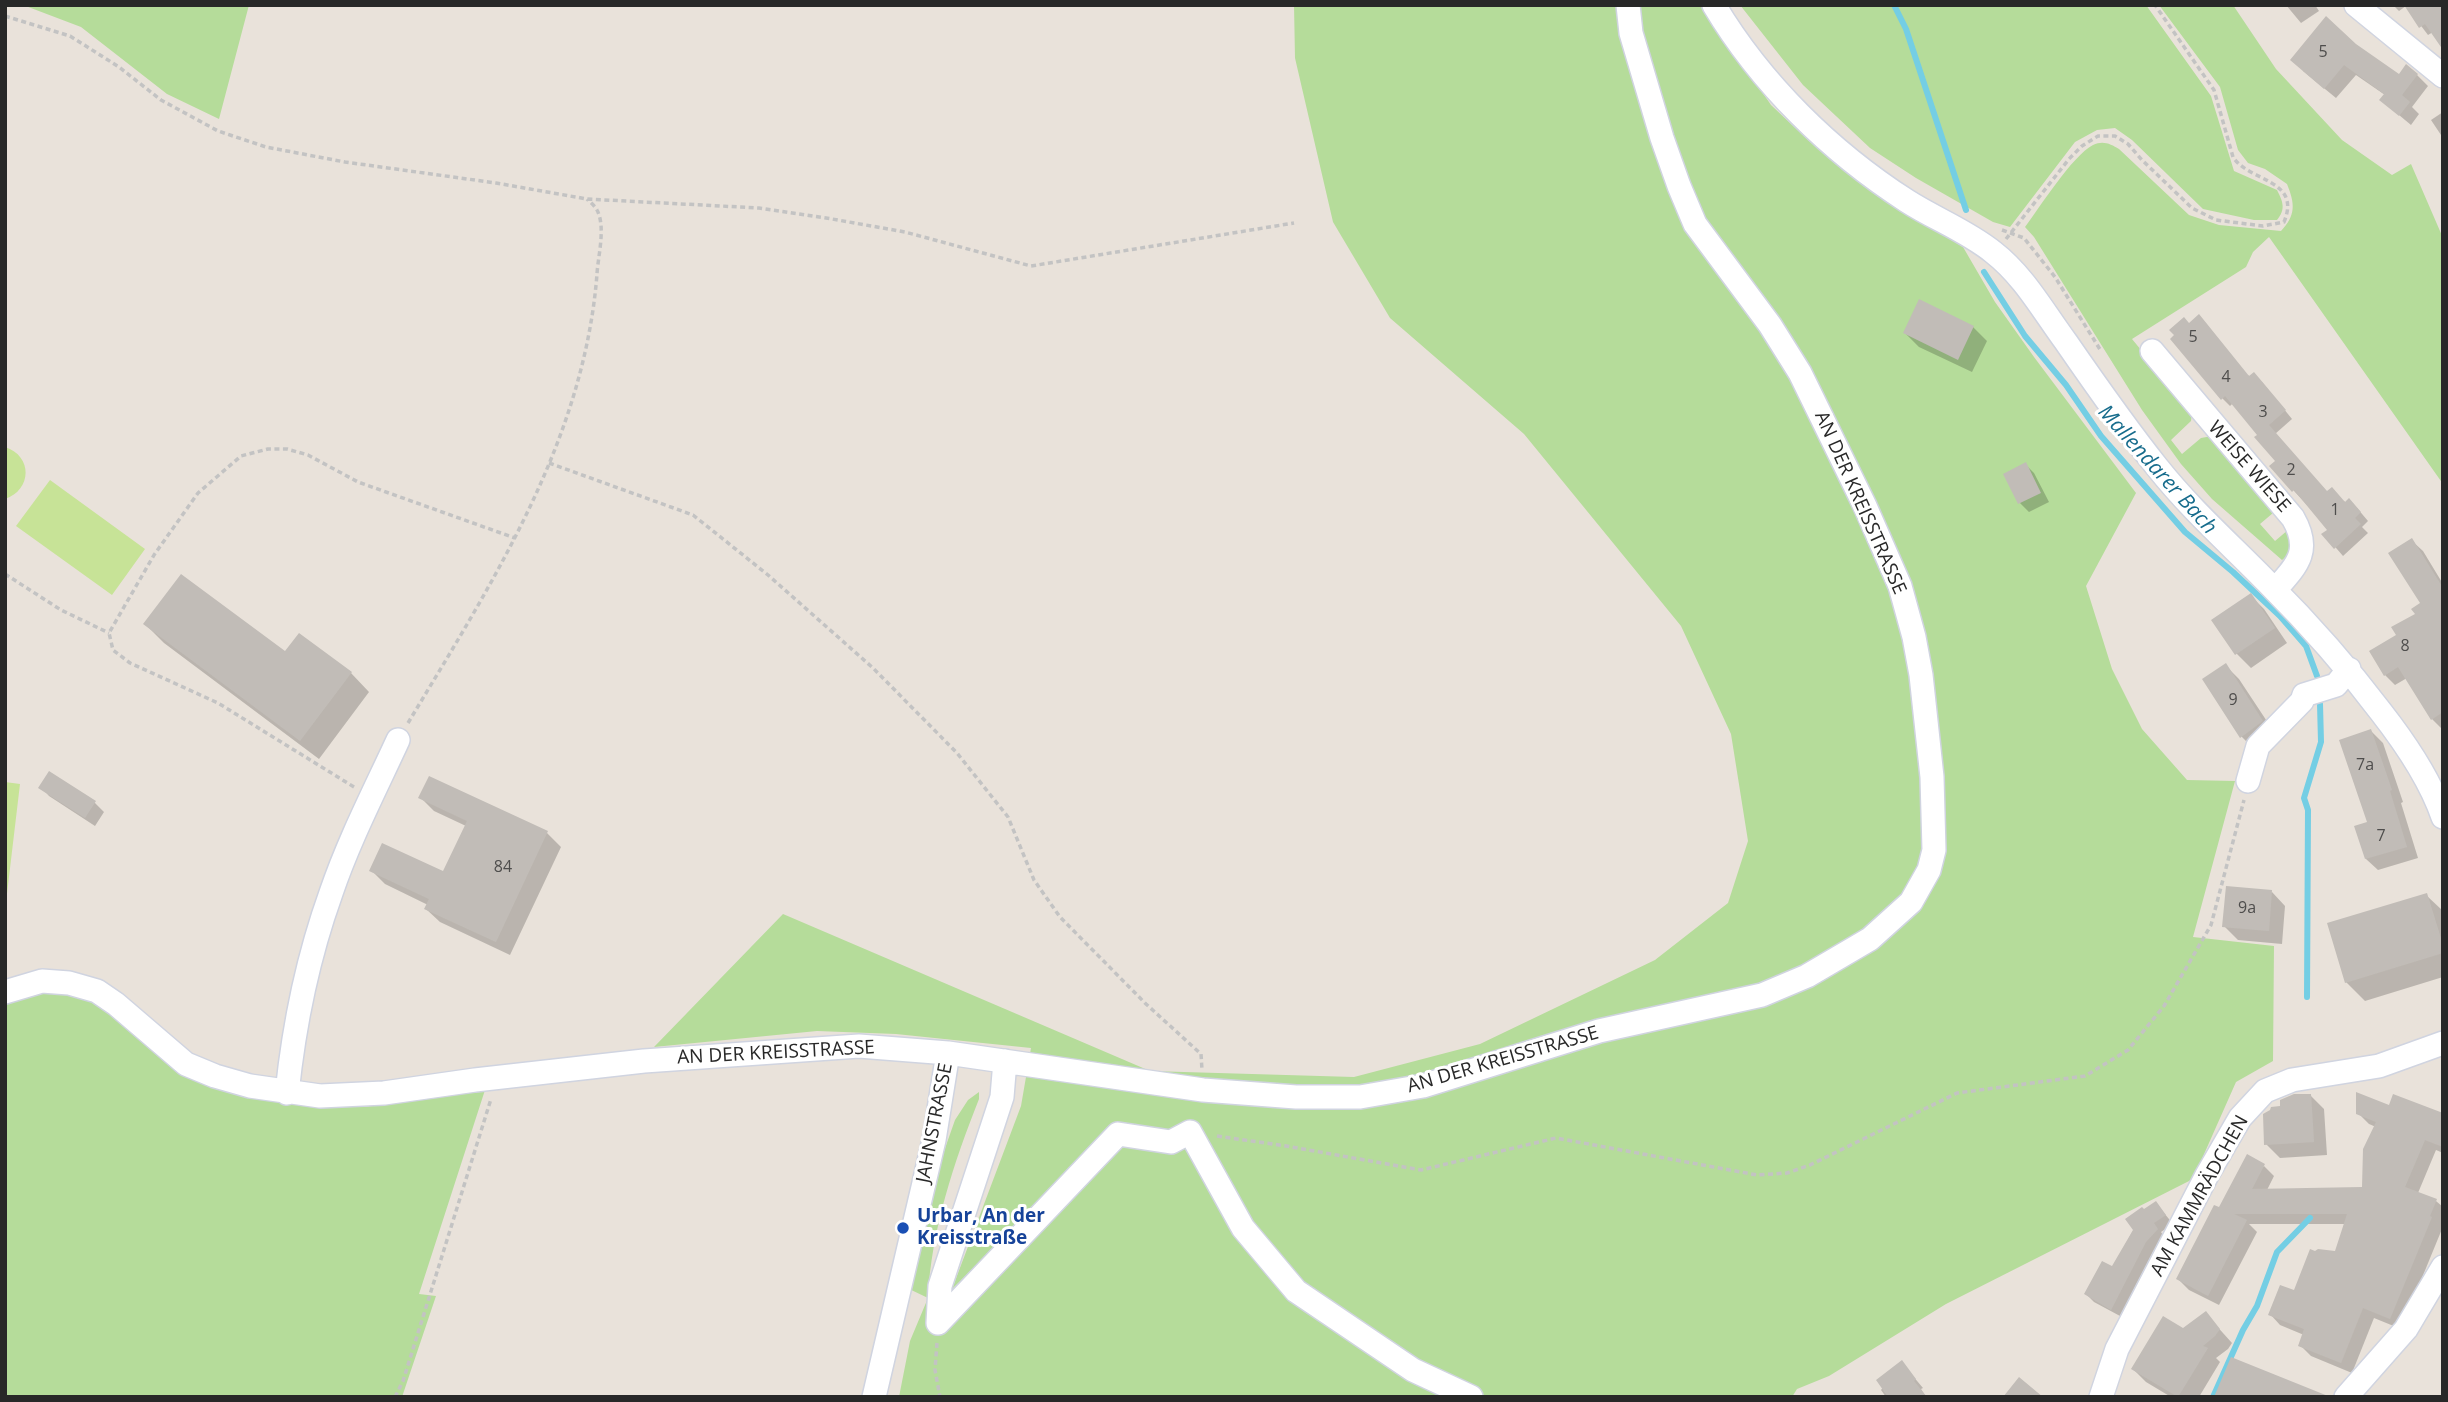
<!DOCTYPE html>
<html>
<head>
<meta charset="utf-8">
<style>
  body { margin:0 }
  #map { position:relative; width:2448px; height:1402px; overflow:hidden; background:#e9e2da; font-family:"Open Sans",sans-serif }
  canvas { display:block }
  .frame { position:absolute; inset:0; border:7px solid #282828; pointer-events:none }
</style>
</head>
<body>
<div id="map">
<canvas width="2448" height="1402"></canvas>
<div class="frame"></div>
</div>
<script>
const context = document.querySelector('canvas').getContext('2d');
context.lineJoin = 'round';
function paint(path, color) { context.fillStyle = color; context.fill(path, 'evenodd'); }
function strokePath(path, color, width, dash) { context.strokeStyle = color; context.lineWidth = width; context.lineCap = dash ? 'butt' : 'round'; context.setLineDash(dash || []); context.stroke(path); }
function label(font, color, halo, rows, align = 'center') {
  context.font = font + ' "Open Sans",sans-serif'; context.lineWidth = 6; context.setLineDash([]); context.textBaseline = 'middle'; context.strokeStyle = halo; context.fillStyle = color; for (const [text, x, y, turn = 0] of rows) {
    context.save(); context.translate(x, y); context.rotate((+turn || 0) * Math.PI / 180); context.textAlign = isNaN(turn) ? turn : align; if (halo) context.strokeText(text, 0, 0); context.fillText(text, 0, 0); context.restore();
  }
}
const green = new Path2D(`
  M 23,5 L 249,5 L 219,119 L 167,94 L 81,27 Z
  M 1294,5 L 1703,5 L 1771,105 L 1808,140 L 1857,180 L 1963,247 L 1995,302 L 2034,357 L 2136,493 L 2086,586 L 2112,669 L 2142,729 L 2187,780 L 2235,781 L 2193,937 L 2274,946 L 2273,1061 L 2236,1082 L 2193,1179 L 1946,1304 L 1829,1376 L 1797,1389 L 1792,1397 L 899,1397 L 910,1341 L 928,1298 L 905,1287 L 930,1191 L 955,1120 L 968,1100 L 979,1092 L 979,1099 C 954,1162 931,1231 928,1298 L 958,1317 L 1013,1230 L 952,1289 L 1021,1106 L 1031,1048 L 896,1034 L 817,1031 L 654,1047 L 783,914 L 1150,1071 L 1354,1077 L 1480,1044 L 1655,960 L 1728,903 L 1748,841 L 1731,734 L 1681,626 L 1524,434 L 1390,318 L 1333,222 L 1295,58 Z
  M 1740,5 L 2146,5 L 2211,96 L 2234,171 L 2277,190 C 2283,202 2286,209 2277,220 L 2254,220 L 2203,209 L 2132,140 L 2115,128 L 2097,130 L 2075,142 L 2010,227 L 1993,222 L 1916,178 L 1870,148 L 1803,85 Z
  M 2159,5 L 2233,5 L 2276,69 L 2342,140 L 2392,175 L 2411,164 L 2443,238 L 2443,484 L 2269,237 L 2253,252 L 2246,267 L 2132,339 L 2192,412 L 2191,421 L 2171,440 L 2182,454 L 2201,438 L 2212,436 L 2273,506 L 2273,513 L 2260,524 L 2275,541 L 2288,530 L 2293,546 L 2287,556 L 2282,560 L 2212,499 L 2181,464 L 2142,410 L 2034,237 L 2025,227 C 2040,207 2072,156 2093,145 C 2103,140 2111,144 2119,149 L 2189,215 L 2219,225 L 2281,231 C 2296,215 2295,204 2287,184 L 2265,169 L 2248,163 L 2238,150 L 2220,87 Z
  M 61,991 L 94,1000 L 164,1057 L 300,1104 L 364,1107 L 485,1090 L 419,1294 L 436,1296 L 402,1397 L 5,1397 L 5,1002 L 45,992 Z`);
const pitch = new Path2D(`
  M 5,447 C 33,456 32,490 5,499 Z
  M 50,480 L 145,549 L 112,595 L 16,526 Z
  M 5,782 L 20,784 L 6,902 L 5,902 Z`);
const shadow = new Path2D(`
  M 2286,5 L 2315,5 L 2319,11 L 2301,23 Z
  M 2393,5 L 2442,5 L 2433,32 L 2428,35 L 2406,6 L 2399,11 Z
  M 2355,46 L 2399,77 L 2417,75 L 2428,86 L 2412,107 L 2419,114 L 2411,125 L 2381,100 L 2385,95 L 2356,75 L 2336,98 L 2303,71 Z
  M 2443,112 L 2443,138 L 2431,120 Z
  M 1973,327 L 1987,341 L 1972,372 L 1919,347 L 1905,333 Z
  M 2172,339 L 2262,382 L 2292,419 L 2275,434 L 2328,493 L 2357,508 L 2368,521 L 2362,527 L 2368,533 L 2343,556 L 2324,534 L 2330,530 L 2271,466 L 2277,461 L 2259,435 L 2233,403 L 2230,406 L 2222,398 Z
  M 2025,464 L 2034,473 L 2049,502 L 2029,512 L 2020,503 Z
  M 2412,541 L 2423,551 L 2443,584 L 2442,729 L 2432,719 L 2407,678 L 2395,685 L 2385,675 L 2398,636 L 2417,614 L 2423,604 Z
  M 2250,595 L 2264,609 L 2287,643 L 2251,668 L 2237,654 L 2214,620 Z
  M 145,624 L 351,673 L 369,692 L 319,759 L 164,643 Z
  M 2226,666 L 2239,679 L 2276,735 L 2255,750 L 2241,736 Z
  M 2371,731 L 2383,743 L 2403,802 L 2401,803 L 2418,858 L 2378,870 L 2366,859 Z
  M 50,773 L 95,803 L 104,812 L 95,826 L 49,796 L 41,787 Z
  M 430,778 L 547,833 L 561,847 L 510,955 L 440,922 L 426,909 L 428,905 L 385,884 L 371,870 L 444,874 L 466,826 L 434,811 L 420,797 Z
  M 2272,892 L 2285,906 L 2282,944 L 2238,940 L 2224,926 Z
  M 2426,895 L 2443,911 L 2443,977 L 2365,1001 L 2346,982 Z
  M 2310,1095 L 2324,1109 L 2327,1155 L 2280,1158 L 2266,1144 L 2282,1108 Z
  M 2390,1108 L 2443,1115 L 2443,1153 L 2436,1150 L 2418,1193 L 2436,1201 L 2443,1207 L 2443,1221 L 2442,1229 L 2401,1329 L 2374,1318 L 2352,1373 L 2311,1356 L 2300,1345 L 2304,1335 L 2280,1325 L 2270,1314 L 2336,1253 L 2346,1224 L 2249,1224 L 2257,1232 L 2219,1305 L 2189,1290 L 2178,1279 L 2219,1209 L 2264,1166 L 2274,1176 L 2267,1190 L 2363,1188 L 2376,1127 L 2369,1124 L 2358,1113 Z
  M 2156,1203 L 2173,1224 L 2161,1232 L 2165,1238 L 2154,1250 L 2120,1316 L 2094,1302 L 2086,1294 L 2112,1268 L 2144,1211 Z
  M 2205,1313 L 2232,1343 L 2228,1349 L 2216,1358 L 2220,1362 L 2199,1397 L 2171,1397 L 2146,1382 L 2133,1369 Z
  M 1902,1363 L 1923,1388 L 1921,1389 L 1926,1397 L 1886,1397 L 1881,1390 Z`);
const stream = new Path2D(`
  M 1894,5 L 1906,29 L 1966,210
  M 1984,272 L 2025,336 L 2066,385 L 2101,436 L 2185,532 L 2233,572 L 2280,616 L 2306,646 L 2317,676
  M 2307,997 L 2308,810 L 2304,798 L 2321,742 L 2320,704
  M 2213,1397 L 2243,1330 L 2257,1306 L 2277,1252 L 2310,1218`);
const building = new Path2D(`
  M 2404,5 L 2443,5 L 2443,50 L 2425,24 L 2419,28 Z
  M 2326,16 L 2356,44 L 2399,74 L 2406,64 L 2418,74 L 2402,95 L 2410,102 L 2399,116 L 2379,100 L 2384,94 L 2344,65 L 2324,89 L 2290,60 Z
  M 1919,299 L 1974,326 L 1958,360 L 1903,333 Z
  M 2199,314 L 2249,376 L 2254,372 L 2286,410 L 2269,425 L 2327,491 L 2332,487 L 2345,502 L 2349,498 L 2361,512 L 2355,518 L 2361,524 L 2334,549 L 2321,534 L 2327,530 L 2294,490 L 2292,492 L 2269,466 L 2275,461 L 2254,437 L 2257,435 L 2225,396 L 2221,400 L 2170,339 L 2174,335 L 2169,330 L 2184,317 L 2189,323 Z
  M 2026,462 L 2041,493 L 2018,504 L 2003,474 Z
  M 2412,538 L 2443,588 L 2443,712 L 2431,720 L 2398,667 L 2384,676 L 2369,651 L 2396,635 L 2391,627 L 2415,614 L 2411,609 L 2420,603 L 2388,553 Z
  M 181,574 L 285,651 L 299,633 L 352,672 L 300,741 L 143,624 Z
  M 2251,593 L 2275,628 L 2235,655 L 2211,620 Z
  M 2226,663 L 2263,721 L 2240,738 L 2202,679 Z
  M 2371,729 L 2392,790 L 2390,791 L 2407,847 L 2365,859 L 2354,826 L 2367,822 L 2339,740 Z
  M 49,771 L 96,801 L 85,818 L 38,788 Z
  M 429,776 L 548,831 L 496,942 L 424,909 L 429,899 L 369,871 L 382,843 L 443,871 L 467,821 L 418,798 Z
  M 2226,886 L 2272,890 L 2269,931 L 2222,927 Z
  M 2427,893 L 2443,945 L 2443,953 L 2345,983 L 2327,923 Z
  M 2356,1092 L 2389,1105 L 2393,1094 L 2443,1113 L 2443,1147 L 2425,1140 L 2405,1187 L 2437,1199 L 2430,1216 L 2432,1217 L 2390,1319 L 2363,1308 L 2341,1363 L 2298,1346 L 2304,1329 L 2268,1315 L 2280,1285 L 2294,1290 L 2310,1249 L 2315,1251 L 2318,1249 L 2335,1251 L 2347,1214 L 2234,1214 L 2247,1220 L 2208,1296 L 2176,1279 L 2214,1205 L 2219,1207 L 2247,1154 L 2265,1164 L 2252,1189 L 2362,1187 L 2363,1149 L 2376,1122 L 2356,1114 Z
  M 2294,1094 L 2311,1094 L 2314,1142 L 2264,1145 L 2263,1114 L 2270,1110 L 2271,1107 L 2280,1106 L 2280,1100 Z
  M 2156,1201 L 2166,1215 L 2154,1223 L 2158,1229 L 2146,1242 L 2111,1310 L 2084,1294 L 2102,1261 L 2112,1266 L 2133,1230 L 2125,1219 L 2142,1207 L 2144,1209 Z
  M 2206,1311 L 2220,1329 L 2215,1336 L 2203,1346 L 2208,1348 L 2178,1397 L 2131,1369 L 2163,1316 L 2183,1328 Z
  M 2231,1357 L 2328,1396 L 2327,1397 L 2214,1397 Z
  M 1902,1360 L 1916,1379 L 1914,1381 L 1927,1397 L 1888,1397 L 1876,1380 Z
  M 2019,1377 L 2043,1397 L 2003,1397 Z`);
const path = new Path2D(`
  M 5,16 L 70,36 L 119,67 L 161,100 L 218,131 L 266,147 L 345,162 L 496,183 L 587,199 L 759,208 L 832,219 L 905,232 L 1031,266 L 1294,223
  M 2002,230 L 2024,238 L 2055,277 L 2101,351
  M 2006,239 L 2069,159 L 2082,146 L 2098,136 L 2115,136 L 2128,144 L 2142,160 L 2192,208 L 2216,220 L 2263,226 L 2284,222 C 2302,179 2249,182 2233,157 L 2214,90 L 2155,5
  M 549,463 L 693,515 L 768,575 L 873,668 L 957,753 L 1008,817 L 1034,880 L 1060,917 L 1146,1004 L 1201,1054 L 1202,1070
  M 5,574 L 61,610 L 109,633
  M 408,723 C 492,583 584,441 597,274 C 598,256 606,227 597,210 C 595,206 590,202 587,199
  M 354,787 L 218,703 L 130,663 L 113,650 L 109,633 L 154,555 L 198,493 L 241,456 L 268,449 L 287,449 L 308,455 L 358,482 L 515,538
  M 1217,1136 L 1286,1146 L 1421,1170 L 1556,1138 L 1757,1175 L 1787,1173 L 1810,1165 L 1957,1093 L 2085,1076 L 2128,1050 L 2164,1006 L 2211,925 L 2244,800
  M 937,1343 L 935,1370 L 940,1397
  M 395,1397 L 403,1381 L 491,1099`);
const minor = new Path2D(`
  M 1714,5 C 1761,84 1831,152 1907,201 C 1935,219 1967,231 1993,252 C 2024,276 2043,311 2066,342 C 2095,384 2125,427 2157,467 C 2192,511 2230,544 2268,583 C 2309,624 2347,667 2381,712 C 2406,744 2430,779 2443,817
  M 2356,5 L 2443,76
  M 2152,351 L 2293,518 C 2312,551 2297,565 2275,590
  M 2248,781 L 2258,746 L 2302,701 L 2304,695 L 2336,685 L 2349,669
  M 5,992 L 42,981 L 69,983 L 97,991 L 116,1004 L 186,1064 L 215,1076 L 250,1086 L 320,1096 L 384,1093 L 475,1080 L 644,1061 L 859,1046 L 948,1053 L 1203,1090 L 1296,1097 L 1360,1097 L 1423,1086 L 1599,1031 L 1762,995 L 1807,976 L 1870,939 L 1911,902 L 1929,870 L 1934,850 L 1932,777 L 1921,675 L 1914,637 L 1900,586 L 1865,506 L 1800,373 L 1770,325 L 1695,224 L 1679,186 L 1662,138 L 1631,33 L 1628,5
  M 287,1093 C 294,1025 308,957 331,893 C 349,840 375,790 398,740
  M 938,1323 L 1118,1134 L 1171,1142 L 1190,1132 L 1243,1228 L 1296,1291 L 1413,1370 L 1471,1397
  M 938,1323 L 940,1286 L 1002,1097 L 1005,1061
  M 874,1397 L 934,1140 L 948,1053
  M 2101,1397 L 2117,1349 L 2207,1175 L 2240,1118 L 2265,1091 L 2292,1080 L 2379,1066 L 2443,1043
  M 2346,1397 L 2406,1329 L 2443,1267`);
const markers = [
  [903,1228,7,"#1a4fb4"]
];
const numberNames = [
  ["5",2323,52],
  ["5",2193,337],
  ["4",2226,377],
  ["3",2263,412],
  ["2",2291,470],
  ["1",2335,510],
  ["8",2405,646],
  ["9",2233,700],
  ["7a",2365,765],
  ["7",2381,836],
  ["84",503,867],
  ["9a",2247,908]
];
const streetNames = [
  ["WEISE WIESE",2249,467,49],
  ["AN DER KREISSTRASSE",1860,503,66],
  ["AN DER KREISSTRASSE",776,1053,-3],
  ["AN DER KREISSTRASSE",1503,1060,-16],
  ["JAHNSTRASSE",935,1123,-79],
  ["AM KAMMRÄDCHEN",2200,1196,-61]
];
const transitNames = [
  ["Urbar, An der",917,1217],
  ["Kreisstraße",917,1239]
];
const waterNames = [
  ["Mallendarer Bach",2157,470,48]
];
paint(green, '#b5dc9a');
paint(pitch, '#c7e397');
paint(shadow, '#0003');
strokePath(stream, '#74cee4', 6);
paint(building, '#c1bcb7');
strokePath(minor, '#d0d4e0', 26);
strokePath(path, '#c3c3c3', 3.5, [5, 3.5]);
strokePath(minor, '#fff', 23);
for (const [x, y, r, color] of markers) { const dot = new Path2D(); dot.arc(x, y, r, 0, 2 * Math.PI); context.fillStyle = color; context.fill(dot); strokePath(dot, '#fff', 2.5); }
label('16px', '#4e4d4c', null, numberNames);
label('19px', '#282828', '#fff', streetNames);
label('bold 19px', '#164399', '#fff', transitNames, 'left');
label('italic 21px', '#176c8c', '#fff', waterNames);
</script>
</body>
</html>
